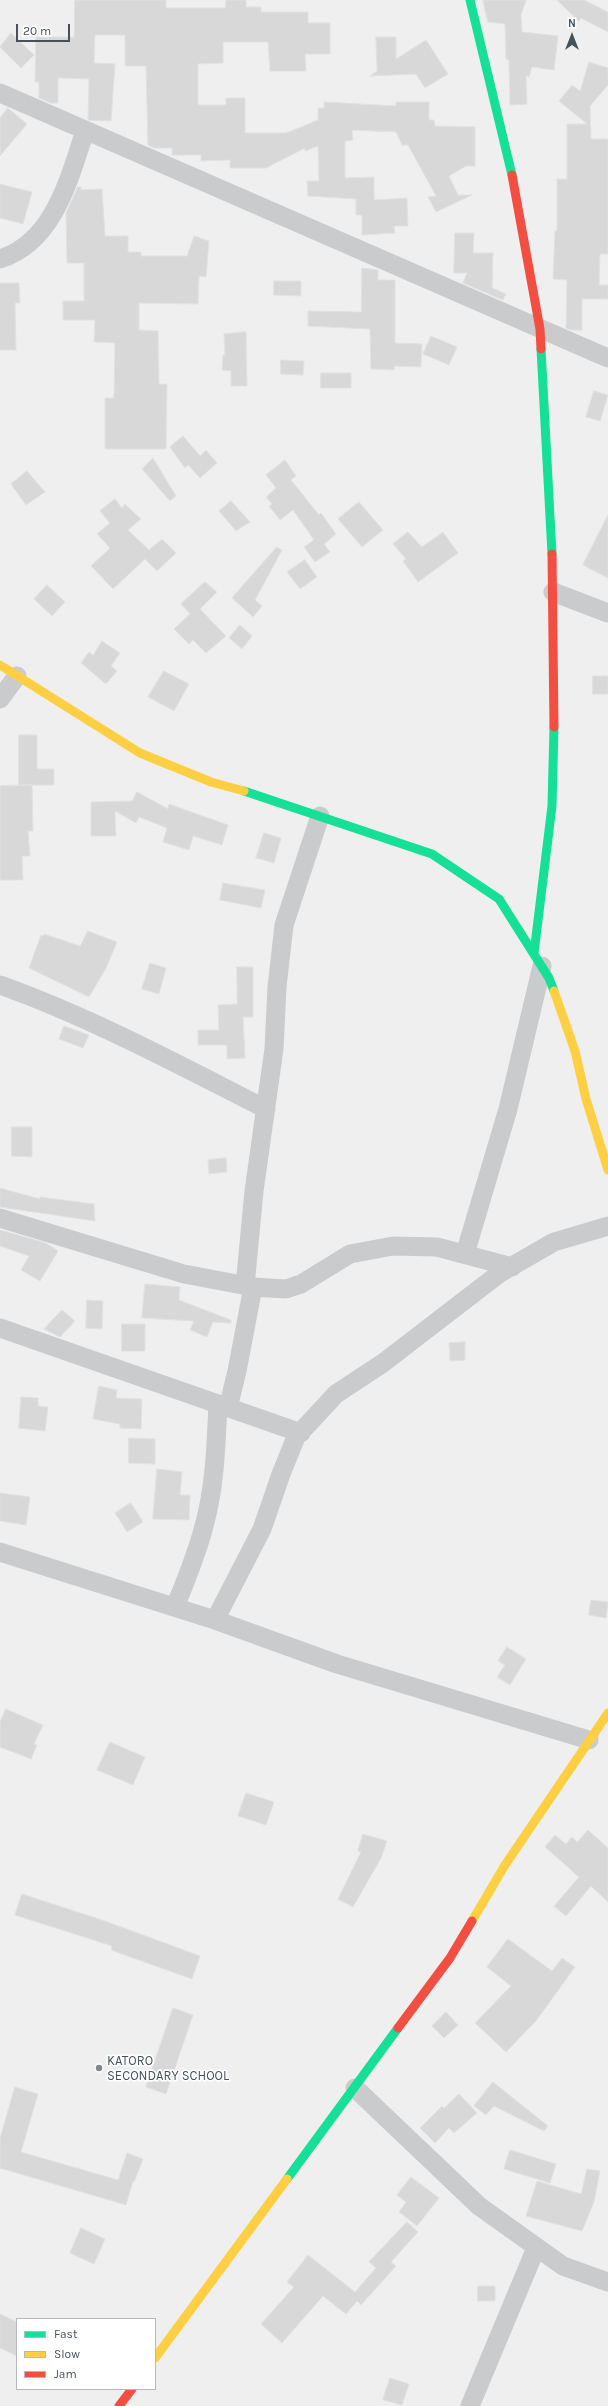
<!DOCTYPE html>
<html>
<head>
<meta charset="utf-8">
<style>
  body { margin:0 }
  #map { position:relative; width:608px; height:2406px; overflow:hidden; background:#efefef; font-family:Karla,sans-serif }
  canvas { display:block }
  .legend { position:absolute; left:16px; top:2318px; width:140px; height:72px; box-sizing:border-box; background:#fff; border:1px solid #b5b9bd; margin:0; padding:5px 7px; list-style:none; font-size:12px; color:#46515b }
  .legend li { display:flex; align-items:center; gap:8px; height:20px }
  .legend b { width:20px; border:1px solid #b5b9bd }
  .north { position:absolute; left:552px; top:16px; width:40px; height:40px; -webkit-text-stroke:3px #fff; paint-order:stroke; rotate:0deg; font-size:11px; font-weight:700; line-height:16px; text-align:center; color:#46515b }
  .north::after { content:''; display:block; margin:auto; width:14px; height:18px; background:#46515b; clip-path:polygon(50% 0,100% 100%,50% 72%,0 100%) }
  .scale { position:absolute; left:16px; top:24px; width:54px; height:18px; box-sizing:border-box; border:2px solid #46515b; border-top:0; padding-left:5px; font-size:12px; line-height:14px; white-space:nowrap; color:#46515b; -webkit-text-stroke:3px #fff; paint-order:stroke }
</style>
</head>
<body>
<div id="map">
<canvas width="608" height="2406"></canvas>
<ul class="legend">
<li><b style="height:5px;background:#16e098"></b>Fast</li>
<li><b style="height:5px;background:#ffcf43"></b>Slow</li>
<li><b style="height:5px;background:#f24e42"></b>Jam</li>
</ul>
<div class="north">N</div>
<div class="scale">20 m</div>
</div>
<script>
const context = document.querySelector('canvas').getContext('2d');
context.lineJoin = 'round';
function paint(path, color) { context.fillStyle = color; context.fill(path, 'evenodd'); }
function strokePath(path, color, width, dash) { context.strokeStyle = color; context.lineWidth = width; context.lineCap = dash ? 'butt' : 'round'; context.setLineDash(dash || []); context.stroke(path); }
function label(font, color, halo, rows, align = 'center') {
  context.font = font + ' Karla,sans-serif'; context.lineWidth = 3.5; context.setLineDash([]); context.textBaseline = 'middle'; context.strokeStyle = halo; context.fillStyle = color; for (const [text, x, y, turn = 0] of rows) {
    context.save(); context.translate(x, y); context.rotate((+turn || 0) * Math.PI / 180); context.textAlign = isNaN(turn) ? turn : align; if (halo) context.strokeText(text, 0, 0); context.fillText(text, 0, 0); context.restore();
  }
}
const building = new Path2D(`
  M 75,0 L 166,0 L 166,8 L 225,8 L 226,0 L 246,0 L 246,7 L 261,7 L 261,12 L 308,12 L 308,23 L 330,23 L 330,54 L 305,54 L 306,71 L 270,71 L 268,42 L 223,42 L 223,63 L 198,64 L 198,105 L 226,105 L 226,98 L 245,98 L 245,133 L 286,133 L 318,120 L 318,108 L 324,108 L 324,102 L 396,106 L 396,102 L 429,102 L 429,120 L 434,120 L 435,126 L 475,127 L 475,166 L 466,166 L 449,176 L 458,195 L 472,195 L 436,212 L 428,197 L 436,196 L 408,145 L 402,145 L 396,132 L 352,130 L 353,140 L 345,141 L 345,178 L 374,177 L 374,200 L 407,198 L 408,226 L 394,226 L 395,233 L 362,235 L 362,215 L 356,215 L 356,199 L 308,196 L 307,181 L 319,181 L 318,146 L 305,151 L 305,148 L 266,168 L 230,168 L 230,160 L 201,161 L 201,155 L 172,155 L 172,148 L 154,148 L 148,145 L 146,66 L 125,66 L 125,35 L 95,35 L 94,63 L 115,64 L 111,121 L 88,120 L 89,79 L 58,78 L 58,103 L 51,103 L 39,98 L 39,82 L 35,82 L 36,37 L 74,37 Z
  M 483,0 L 526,0 L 521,15 L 522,32 L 558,36 L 554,70 L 532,67 L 529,77 L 526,75 L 527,104 L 510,105 L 509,60 L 506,59 L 505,24 L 488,22 Z
  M 557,0 L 584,0 L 608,12 L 608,32 L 581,18 L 579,21 Z
  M 11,33 L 34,55 L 21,68 L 0,47 Z
  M 376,37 L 396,37 L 396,59 L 426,40 L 448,74 L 425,88 L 416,74 L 370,76 L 377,71 Z
  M 589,62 L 608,68 L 608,85 L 590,106 L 591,139 L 608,139 L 608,254 L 600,254 L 599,285 L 608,285 L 608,299 L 582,299 L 582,330 L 571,330 L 566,328 L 567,280 L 553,279 L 555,231 L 557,231 L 557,179 L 567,179 L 567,124 L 587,124 L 559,101 L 572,85 L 580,91 Z
  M 8,108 L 27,124 L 0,156 L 0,118 Z
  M 0,184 L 32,192 L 23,224 L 0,218 Z
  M 78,187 L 81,187 L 81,190 L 102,189 L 105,236 L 128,236 L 128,252 L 141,252 L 141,256 L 187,256 L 194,236 L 209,241 L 206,277 L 199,276 L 198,304 L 139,303 L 139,330 L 158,331 L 159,384 L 167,384 L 166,449 L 105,449 L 105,398 L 114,398 L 115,343 L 94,342 L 95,320 L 63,320 L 63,301 L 84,301 L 84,263 L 67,263 L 66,213 Z
  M 455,233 L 474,233 L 473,253 L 493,253 L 492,288 L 506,294 L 503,300 L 463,283 L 467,273 L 454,273 Z
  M 362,268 L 378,270 L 378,280 L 395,280 L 395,343 L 422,344 L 421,367 L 394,366 L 394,370 L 371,369 L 370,329 L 308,326 L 308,311 L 361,312 Z
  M 274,281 L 301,281 L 301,296 L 274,295 Z
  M 0,283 L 19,283 L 20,303 L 15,303 L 16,350 L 0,350 Z
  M 246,332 L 247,386 L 231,386 L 231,371 L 222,370 L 223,355 L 225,355 L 224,334 Z
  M 431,336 L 457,347 L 449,365 L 423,354 Z
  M 281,360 L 304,361 L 303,375 L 281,374 Z
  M 321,373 L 351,373 L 351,388 L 321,388 Z
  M 594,391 L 608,395 L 600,421 L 586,417 Z
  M 183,436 L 200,456 L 206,450 L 217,463 L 200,478 L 188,465 L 185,468 L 170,447 Z
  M 153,458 L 176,496 L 170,501 L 142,469 Z
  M 285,460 L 296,476 L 291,480 L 319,515 L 321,513 L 336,534 L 324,544 L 330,552 L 315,562 L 304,547 L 314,540 L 293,510 L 280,520 L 269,506 L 272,504 L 266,497 L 276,488 L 266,475 Z
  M 27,471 L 45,492 L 26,505 L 11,484 Z
  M 115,499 L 122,508 L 125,504 L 141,519 L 128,530 L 149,550 L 162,539 L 176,553 L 157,571 L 145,559 L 113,589 L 91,566 L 110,548 L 97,534 L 110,523 L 100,511 Z
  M 231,501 L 250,522 L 236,531 L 219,511 Z
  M 359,502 L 383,530 L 362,547 L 338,519 Z
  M 608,515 L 608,578 L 583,565 Z
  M 408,532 L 422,547 L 443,532 L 458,553 L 418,582 L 403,561 L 406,559 L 393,544 Z
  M 277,547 L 282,550 L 255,600 L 262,606 L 253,617 L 232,598 Z
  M 305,560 L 317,577 L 300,589 L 287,572 Z
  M 205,582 L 217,592 L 200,609 L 226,636 L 206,653 L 193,640 L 189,644 L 174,629 L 190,614 L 181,604 Z
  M 47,585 L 65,602 L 52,616 L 34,599 Z
  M 240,625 L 252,636 L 242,649 L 229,638 Z
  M 102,641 L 120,653 L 111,666 L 117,671 L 106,684 L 81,663 L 89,652 L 93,655 Z
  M 164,671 L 189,684 L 174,711 L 148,697 Z
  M 593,676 L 608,676 L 608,694 L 593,694 Z
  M 19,735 L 37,735 L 37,769 L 54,769 L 54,785 L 19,785 Z
  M 32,785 L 33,831 L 28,831 L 30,856 L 22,856 L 23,880 L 0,880 L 0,786 Z
  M 137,792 L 168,809 L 169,804 L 228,825 L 222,845 L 193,836 L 189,850 L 163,842 L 167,828 L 139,817 L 136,823 L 115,811 L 116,836 L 91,836 L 91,802 L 132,801 Z
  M 264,833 L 281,838 L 274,863 L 256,858 Z
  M 223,883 L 265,890 L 261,908 L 220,900 Z
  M 88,931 L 117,942 L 106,968 L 89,997 L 29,968 L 41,935 L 44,936 L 44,934 L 80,946 Z
  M 150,963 L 166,968 L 159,994 L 142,989 Z
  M 237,967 L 253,967 L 253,1017 L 243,1017 L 245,1058 L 227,1059 L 227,1045 L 198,1045 L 198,1030 L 219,1030 L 218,1005 L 237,1004 Z
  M 64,1026 L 89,1035 L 83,1048 L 59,1039 Z
  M 12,1127 L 32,1127 L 32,1157 L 12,1156 Z
  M 226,1158 L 227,1172 L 209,1174 L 208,1160 Z
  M 0,1188 L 40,1199 L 40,1197 L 94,1204 L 95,1221 L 0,1207 Z
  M 0,1230 L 46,1243 L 58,1251 L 40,1281 L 21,1270 L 29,1256 L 0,1246 Z
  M 145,1284 L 180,1287 L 179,1300 L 231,1320 L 231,1323 L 213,1322 L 207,1337 L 190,1330 L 194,1321 L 142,1318 Z
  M 87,1300 L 103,1301 L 102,1329 L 86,1328 Z
  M 62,1310 L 75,1321 L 60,1337 L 44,1329 Z
  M 122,1324 L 145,1324 L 145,1351 L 122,1351 Z
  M 465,1342 L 465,1360 L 450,1361 L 449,1343 Z
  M 99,1386 L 117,1390 L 116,1398 L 142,1399 L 141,1429 L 120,1428 L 120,1424 L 93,1419 Z
  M 21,1397 L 38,1398 L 38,1406 L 48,1407 L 45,1431 L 19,1428 Z
  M 129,1438 L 155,1439 L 155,1464 L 129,1463 Z
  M 157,1469 L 182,1472 L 180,1495 L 190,1495 L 189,1520 L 153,1519 Z
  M 0,1493 L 30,1497 L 26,1525 L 0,1521 Z
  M 131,1503 L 143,1522 L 127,1532 L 115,1513 Z
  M 591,1600 L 608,1602 L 606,1618 L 589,1615 Z
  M 507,1647 L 526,1659 L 510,1685 L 497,1677 L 505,1665 L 498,1661 Z
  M 6,1709 L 43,1725 L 34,1744 L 37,1745 L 31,1759 L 0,1747 L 0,1722 Z
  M 110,1742 L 145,1757 L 133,1785 L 97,1770 Z
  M 246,1793 L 274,1802 L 266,1825 L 238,1816 Z
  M 588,1830 L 608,1848 L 608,1902 L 591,1886 L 566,1916 L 554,1906 L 579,1877 L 545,1847 L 555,1835 L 566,1844 L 572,1837 L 577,1842 Z
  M 363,1834 L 387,1841 L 381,1858 L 353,1907 L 338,1899 L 361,1852 L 358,1851 Z
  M 22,1894 L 105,1921 L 200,1956 L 192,1979 L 111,1950 L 112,1946 L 15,1915 Z
  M 508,1939 L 552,1971 L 562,1958 L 575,1967 L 536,2021 L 506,2052 L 475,2023 L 511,1986 L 487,1967 Z
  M 173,2008 L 193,2015 L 166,2094 L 146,2087 Z
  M 446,2012 L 458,2025 L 444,2038 L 432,2026 Z
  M 493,2082 L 548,2126 L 544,2131 L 494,2106 L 486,2115 L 474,2106 Z
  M 15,2087 L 38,2094 L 21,2152 L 118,2180 L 127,2153 L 143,2159 L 134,2182 L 133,2181 L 126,2205 L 0,2168 L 0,2139 Z
  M 459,2094 L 477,2113 L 454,2133 L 449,2128 L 435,2143 L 420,2128 L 442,2106 L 444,2108 Z
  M 510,2150 L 556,2164 L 550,2183 L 504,2169 Z
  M 587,2169 L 600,2171 L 594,2202 L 582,2231 L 526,2216 L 537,2181 L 581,2194 Z
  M 411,2177 L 439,2198 L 417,2226 L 399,2212 L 406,2202 L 397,2195 Z
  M 407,2222 L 418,2232 L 391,2262 L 396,2266 L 361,2305 L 357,2301 L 346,2314 L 323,2296 L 282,2343 L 261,2324 L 294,2287 L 287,2282 L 308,2255 L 355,2292 L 376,2268 L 369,2262 Z
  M 81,2228 L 105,2239 L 94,2264 L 70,2253 Z
  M 478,2286 L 495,2286 L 495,2301 L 478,2301 Z
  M 0,2314 L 17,2322 L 17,2356 L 0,2348 Z
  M 390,2378 L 409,2384 L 402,2405 L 383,2400 Z`);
const street = new Path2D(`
  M 0,93 L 608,358
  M 0,259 C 54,242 69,179 85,131
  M 553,592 L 608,613
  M 0,699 L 17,676
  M 0,985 C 92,1018 179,1065 266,1109
  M 0,1218 L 184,1274 L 253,1287 L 286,1289 L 301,1284 L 350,1254 L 393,1246 L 437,1247 L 512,1267
  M 465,1254 L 508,1109 L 542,966
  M 245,1286 L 254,1191 L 274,1049 L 277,987 L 284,925 L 320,816
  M 0,1328 L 301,1433
  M 228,1408 L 237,1371 L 253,1287
  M 0,1552 L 215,1620 L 337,1664 L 589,1740
  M 175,1607 C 186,1580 197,1554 204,1526 C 215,1487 216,1445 218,1404
  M 215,1620 L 262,1529 L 281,1474 L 296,1437 L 336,1394 L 383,1363 L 500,1273 L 554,1242 L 608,1226
  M 355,2088 L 479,2206 L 563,2266 L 608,2282
  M 470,2406 L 536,2248`);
const fast = new Path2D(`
  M 470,0 L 512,175
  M 541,349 L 552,554
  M 244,791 L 432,854 L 499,899 L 549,978 L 554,991
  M 534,953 L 552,806 L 554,727
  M 287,2179 L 398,2028`);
const slow = new Path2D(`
  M 0,665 L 140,753 L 211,782 L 244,791
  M 554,991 L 575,1051 L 586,1099 L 608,1170
  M 472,1921 L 505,1865 L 608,1713
  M 155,2358 L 287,2179`);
const jam = new Path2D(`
  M 512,175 L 540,329 L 541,349
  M 552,554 L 554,727
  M 398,2028 L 450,1958 L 472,1921
  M 119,2406 L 132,2389`);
const markers = [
  [99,2068,4,"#81888f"]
];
const poiNames = [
  ["KATORO",107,2061],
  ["SECONDARY SCHOOL",107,2076]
];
paint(building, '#d8d8d9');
strokePath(building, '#e0e1e2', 1);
strokePath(street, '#c9cbcd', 19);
strokePath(fast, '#16e098', 9);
strokePath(slow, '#ffcf43', 9);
strokePath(jam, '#f24e42', 9);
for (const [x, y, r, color] of markers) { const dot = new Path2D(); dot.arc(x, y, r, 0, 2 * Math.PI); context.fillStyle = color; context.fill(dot); strokePath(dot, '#fff', 1.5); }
label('13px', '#46515b', '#fff', poiNames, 'left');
</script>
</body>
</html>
